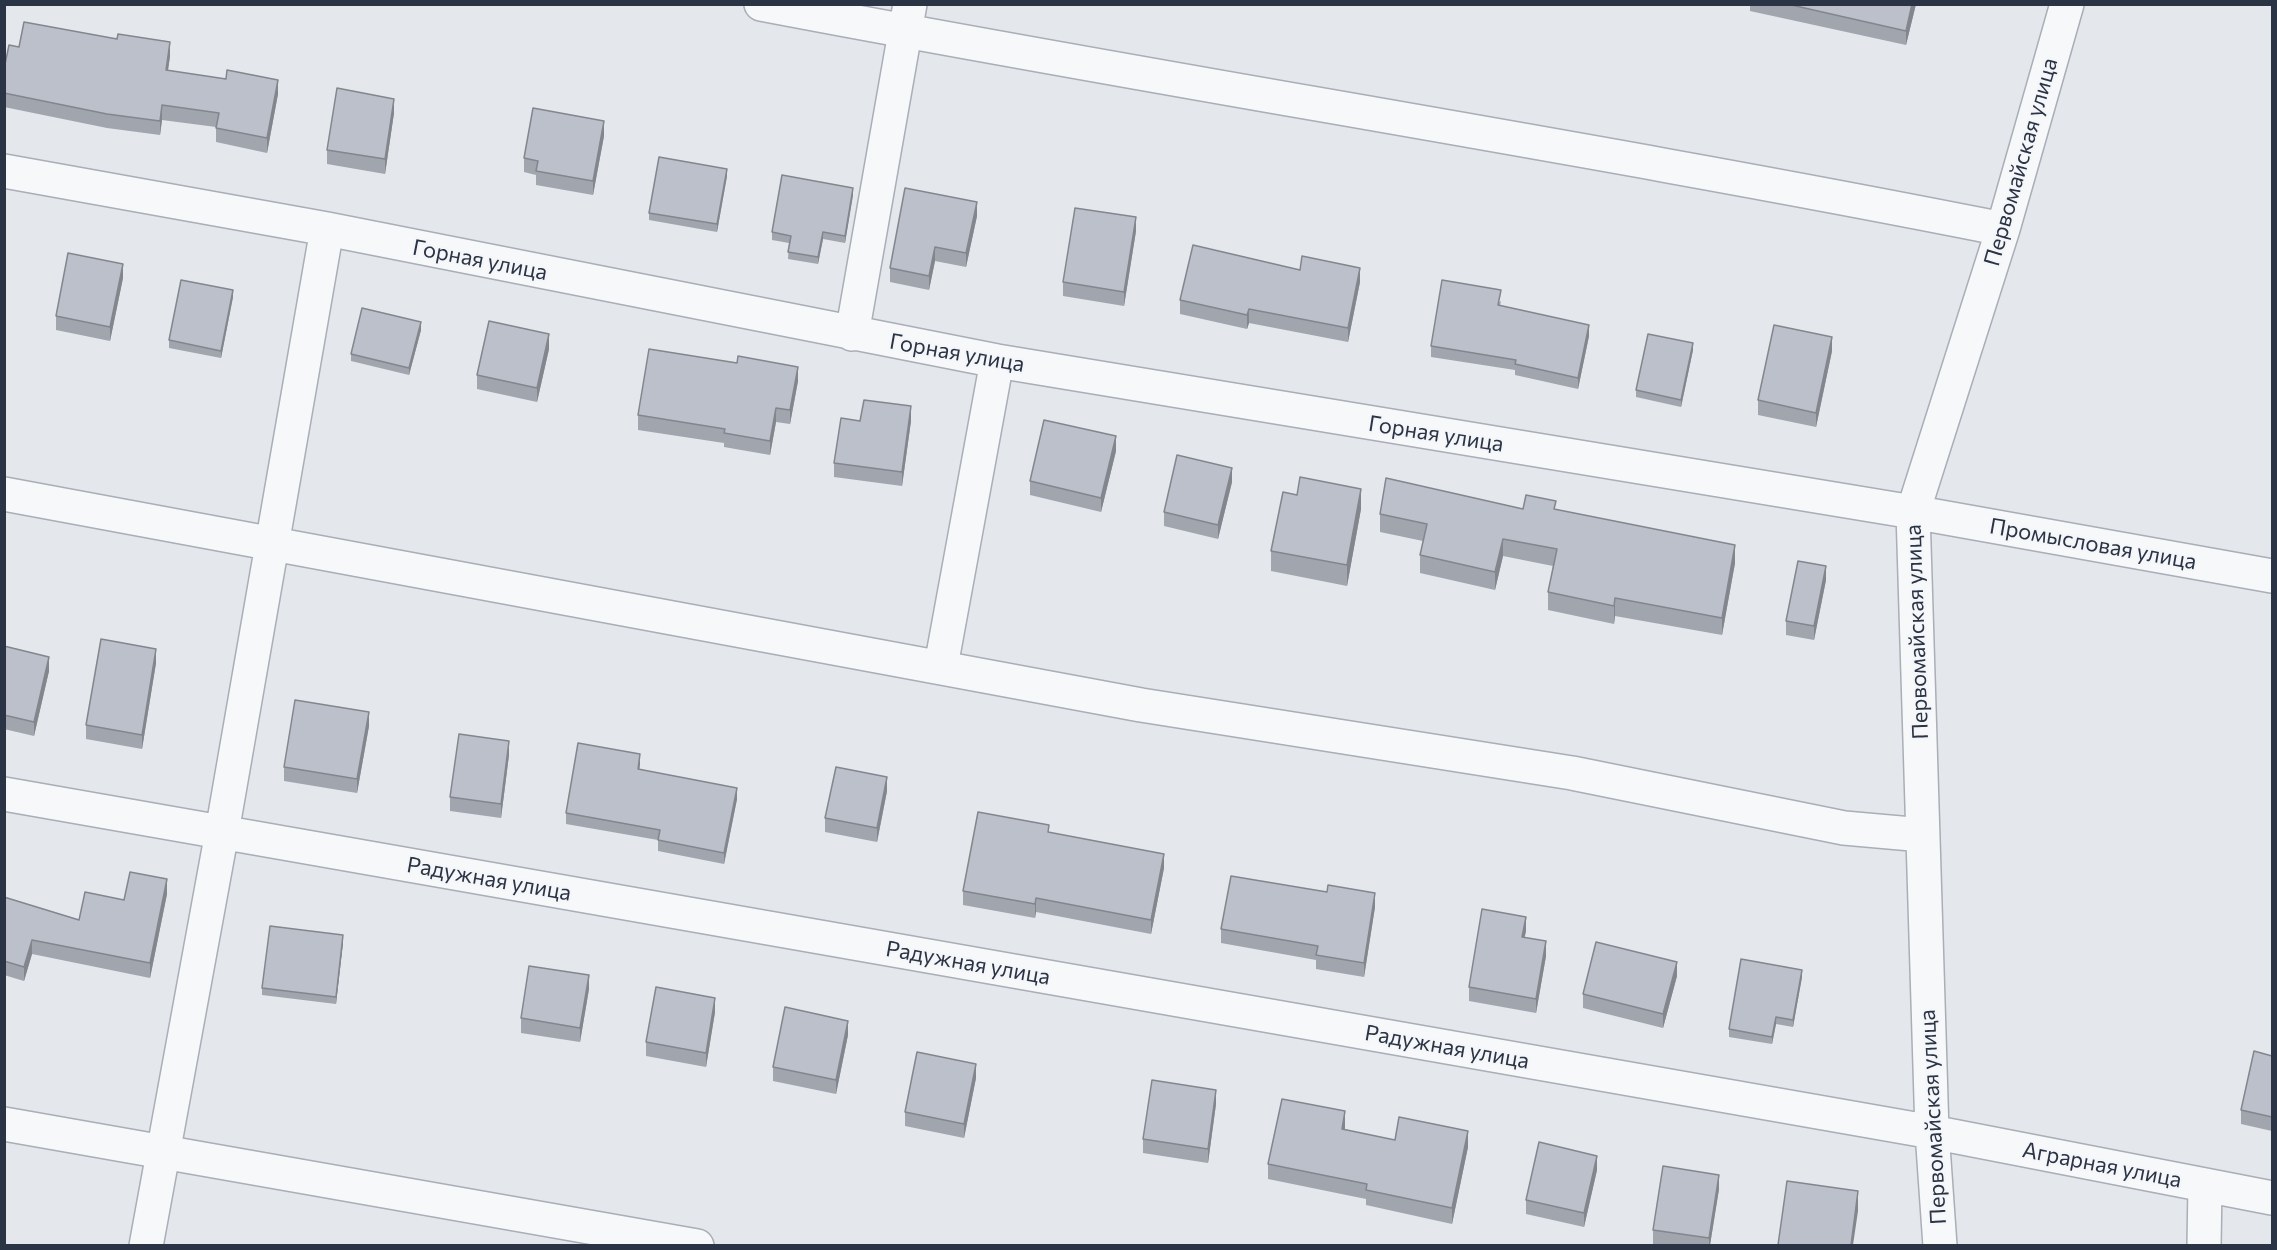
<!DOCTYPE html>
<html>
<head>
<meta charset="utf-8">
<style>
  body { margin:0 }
  #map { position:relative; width:2277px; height:1250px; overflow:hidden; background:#e4e7ec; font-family:Commissioner,sans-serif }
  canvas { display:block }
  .frame { position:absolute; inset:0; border:6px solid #2b3445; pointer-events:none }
</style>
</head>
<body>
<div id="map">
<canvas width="2277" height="1250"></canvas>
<div class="frame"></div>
</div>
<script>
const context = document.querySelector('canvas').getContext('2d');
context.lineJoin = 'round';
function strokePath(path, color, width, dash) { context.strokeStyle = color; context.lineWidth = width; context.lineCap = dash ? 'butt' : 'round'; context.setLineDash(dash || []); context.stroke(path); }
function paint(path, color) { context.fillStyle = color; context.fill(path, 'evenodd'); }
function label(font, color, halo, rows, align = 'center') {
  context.font = font + ' Commissioner,sans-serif'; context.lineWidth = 4.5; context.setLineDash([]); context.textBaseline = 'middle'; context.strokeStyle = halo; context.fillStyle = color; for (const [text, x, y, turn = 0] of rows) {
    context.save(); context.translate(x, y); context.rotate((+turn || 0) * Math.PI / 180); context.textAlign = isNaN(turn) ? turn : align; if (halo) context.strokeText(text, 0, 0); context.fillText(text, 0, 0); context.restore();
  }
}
const minor = new Path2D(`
  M 761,4 C 1174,83 1590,147 2003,229
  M 4,171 L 327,229 L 997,361 L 1913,512 L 2272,576
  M 852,334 L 910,4
  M 4,494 L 1141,705 L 1572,773 L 1844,828 L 1923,835
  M 941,666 L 997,361
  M 4,794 L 1932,1132 L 2272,1198
  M 4,1124 L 697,1246
  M 146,1246 L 222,832 L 327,229
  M 1940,1246 L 1932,1132 L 1913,512 L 2003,229 L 2067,4
  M 2204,1246 L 2205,1185`);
const wall = new Path2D(`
  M 1750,4 L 1916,4 L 1906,45 L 1750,11 Z
  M 117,39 L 170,56 L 168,70 L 278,94 L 267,153 L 216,142 L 216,127 L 162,120 L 160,135 L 107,128 L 4,107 L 4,69 L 19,47 Z
  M 394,113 L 385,174 L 327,164 L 327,150 Z
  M 604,136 L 593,195 L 536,185 L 536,175 L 524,172 L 524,158 Z
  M 727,176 L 717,232 L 649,220 L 649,213 Z
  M 853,195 L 845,243 L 823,239 L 818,264 L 788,259 L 789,243 L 772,240 L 772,232 Z
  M 977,216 L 966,267 L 935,261 L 929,290 L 890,282 L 890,268 Z
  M 1136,231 L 1124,306 L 1063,296 L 1063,282 Z
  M 1300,270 L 1360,282 L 1348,342 L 1249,323 L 1247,329 L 1180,314 L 1180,300 Z
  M 123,278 L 110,341 L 56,330 L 56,316 Z
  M 233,297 L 221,358 L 169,348 L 169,340 Z
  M 1501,301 L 1500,306 L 1589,336 L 1578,389 L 1515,375 L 1515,370 L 1431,357 L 1431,346 Z
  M 421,330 L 409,375 L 351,361 L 351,354 Z
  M 549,349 L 537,402 L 477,389 L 477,375 Z
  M 1693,350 L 1681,407 L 1636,397 L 1636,390 Z
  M 1832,351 L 1816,427 L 1758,415 L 1758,400 Z
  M 798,381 L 790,424 L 776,422 L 770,455 L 724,447 L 724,443 L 638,430 L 638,415 Z
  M 911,421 L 902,486 L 834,477 L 834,463 Z
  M 1116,451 L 1101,512 L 1030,495 L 1030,481 Z
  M 1232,482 L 1218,539 L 1164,526 L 1164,512 Z
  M 1361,509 L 1347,586 L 1271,571 L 1271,551 Z
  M 1523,509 L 1556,509 L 1735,563 L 1722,635 L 1615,616 L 1614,624 L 1548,610 L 1548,592 L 1553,566 L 1503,556 L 1495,590 L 1420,573 L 1420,555 L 1423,541 L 1380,532 L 1380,514 Z
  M 1826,580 L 1814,640 L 1786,635 L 1786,621 Z
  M 4,646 L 49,671 L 34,736 L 4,729 Z
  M 156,663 L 142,749 L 86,739 L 86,725 Z
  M 369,726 L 357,793 L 284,781 L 284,767 Z
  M 509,755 L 501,818 L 450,811 L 450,797 Z
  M 640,764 L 639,770 L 737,799 L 724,864 L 658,851 L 658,840 L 566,824 L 566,813 Z
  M 887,791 L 877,842 L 825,832 L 825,818 Z
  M 1049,833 L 1164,868 L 1151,934 L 1036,912 L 1035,918 L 963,905 L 963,891 Z
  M 167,894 L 150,978 L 32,954 L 24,981 L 4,975 L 4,897 L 79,920 L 124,900 Z
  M 1375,907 L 1364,977 L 1316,969 L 1316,960 L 1221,943 L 1221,929 Z
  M 1526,931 L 1524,938 L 1546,956 L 1536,1013 L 1469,1001 L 1469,987 Z
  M 343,943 L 336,1004 L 262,995 L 262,988 Z
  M 1677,976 L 1663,1028 L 1583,1008 L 1583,994 Z
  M 1802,977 L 1793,1027 L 1776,1024 L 1772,1044 L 1729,1037 L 1729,1029 Z
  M 589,989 L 580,1042 L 521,1033 L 521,1018 Z
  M 715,1012 L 706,1067 L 646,1056 L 646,1042 Z
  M 848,1035 L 836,1094 L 773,1081 L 773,1067 Z
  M 2272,1056 L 2272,1131 L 2241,1124 L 2241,1110 Z
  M 976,1078 L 964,1138 L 905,1126 L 905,1112 Z
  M 1216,1104 L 1208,1163 L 1143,1153 L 1143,1139 Z
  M 1345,1127 L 1345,1130 L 1395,1140 L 1468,1147 L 1452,1224 L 1366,1205 L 1366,1199 L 1268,1179 L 1268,1164 Z
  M 1597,1170 L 1584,1227 L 1526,1214 L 1526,1200 Z
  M 1719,1189 L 1710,1245 L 1664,1245 L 1653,1244 L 1653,1230 Z`);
const shadedWall = new Path2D(`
  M 1912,4 L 1916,4 L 1906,45 L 1906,31 Z
  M 170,42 L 170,56 L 166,84 L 166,70 Z
  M 278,80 L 278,94 L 267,153 L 267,138 Z
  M 394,99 L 394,113 L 385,174 L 385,159 Z
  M 162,105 L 162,120 L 160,135 L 160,121 Z
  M 604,121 L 604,136 L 593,195 L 593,181 Z
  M 727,169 L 727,176 L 717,232 L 717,224 Z
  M 853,188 L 853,195 L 845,243 L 845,236 Z
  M 977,202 L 977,216 L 966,267 L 966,253 Z
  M 1136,217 L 1136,231 L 1124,306 L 1124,292 Z
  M 823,232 L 823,239 L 818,264 L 818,257 Z
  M 935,247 L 935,261 L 929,290 L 929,276 Z
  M 123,264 L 123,278 L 110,341 L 110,327 Z
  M 1360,268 L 1360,282 L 1348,342 L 1348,328 Z
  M 233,290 L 233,297 L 221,358 L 221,351 Z
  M 1249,309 L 1249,323 L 1247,329 L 1247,315 Z
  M 421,322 L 421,330 L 409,375 L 409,368 Z
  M 1589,325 L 1589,336 L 1578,389 L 1578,378 Z
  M 549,334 L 549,349 L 537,402 L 537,388 Z
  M 1832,337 L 1832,351 L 1816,427 L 1816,413 Z
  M 1693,343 L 1693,350 L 1681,407 L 1681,400 Z
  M 798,367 L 798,381 L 790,424 L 790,410 Z
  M 911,406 L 911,421 L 902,486 L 902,472 Z
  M 776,408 L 776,422 L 770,455 L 770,441 Z
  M 1116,436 L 1116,451 L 1101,512 L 1101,498 Z
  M 1232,468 L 1232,482 L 1218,539 L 1218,525 Z
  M 1361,489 L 1361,509 L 1347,586 L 1347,565 Z
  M 1503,539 L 1503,556 L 1495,590 L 1495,572 Z
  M 1735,545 L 1735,563 L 1722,635 L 1722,618 Z
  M 1826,566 L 1826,580 L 1814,640 L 1814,626 Z
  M 1615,598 L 1615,616 L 1614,624 L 1614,606 Z
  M 156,649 L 156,663 L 142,749 L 142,735 Z
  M 49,657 L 49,671 L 34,736 L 34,722 Z
  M 369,712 L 369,726 L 357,793 L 357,779 Z
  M 509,741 L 509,755 L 501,818 L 501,804 Z
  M 640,754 L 640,764 L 638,780 L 638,769 Z
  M 887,777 L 887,791 L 877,842 L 877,828 Z
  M 737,788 L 737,799 L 724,864 L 724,853 Z
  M 1164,854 L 1164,868 L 1151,934 L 1151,920 Z
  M 167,879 L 167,894 L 150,978 L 150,963 Z
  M 1375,893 L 1375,907 L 1364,977 L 1364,963 Z
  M 1036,898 L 1036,912 L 1035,918 L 1035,904 Z
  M 1526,917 L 1526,931 L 1522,951 L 1522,937 Z
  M 343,935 L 343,943 L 336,1004 L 336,997 Z
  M 32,940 L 32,954 L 24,981 L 24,967 Z
  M 1546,941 L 1546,956 L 1536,1013 L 1536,999 Z
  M 1677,962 L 1677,976 L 1663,1028 L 1663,1014 Z
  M 1802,970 L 1802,977 L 1793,1027 L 1793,1020 Z
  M 589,975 L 589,989 L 580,1042 L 580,1028 Z
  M 715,998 L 715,1012 L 706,1067 L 706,1053 Z
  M 1776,1017 L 1776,1024 L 1772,1044 L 1772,1037 Z
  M 848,1021 L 848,1035 L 836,1094 L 836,1080 Z
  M 976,1064 L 976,1078 L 964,1138 L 964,1124 Z
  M 1216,1090 L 1216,1104 L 1208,1163 L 1208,1149 Z
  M 1345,1111 L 1345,1127 L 1342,1144 L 1342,1129 Z
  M 1468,1131 L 1468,1147 L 1452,1224 L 1452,1208 Z
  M 1597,1156 L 1597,1170 L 1584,1227 L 1584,1213 Z
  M 1719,1175 L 1719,1189 L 1710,1245 L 1709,1245 L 1709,1238 Z
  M 1858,1191 L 1858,1211 L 1853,1245 L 1851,1245 Z`);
const building = new Path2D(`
  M 1787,4 L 1912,4 L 1906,31 Z
  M 24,22 L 117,39 L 118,34 L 170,42 L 166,70 L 226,79 L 227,70 L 278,80 L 267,138 L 216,128 L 219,113 L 162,105 L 160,121 L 107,114 L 4,93 L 4,69 L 9,45 L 19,47 Z
  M 337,88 L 394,99 L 385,159 L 327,150 Z
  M 533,108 L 604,121 L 593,181 L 536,171 L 538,161 L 524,158 Z
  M 659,157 L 727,169 L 717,224 L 649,213 Z
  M 782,175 L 853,188 L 845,236 L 823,232 L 818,257 L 788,252 L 791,236 L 772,232 Z
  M 905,188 L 977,202 L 966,253 L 935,247 L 929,276 L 890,268 Z
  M 1075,208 L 1136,217 L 1124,292 L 1063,282 Z
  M 1193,245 L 1300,270 L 1302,256 L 1360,268 L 1348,328 L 1249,309 L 1247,315 L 1180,300 Z
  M 68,253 L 123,264 L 110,327 L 56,316 Z
  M 181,280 L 233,290 L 221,351 L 169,340 Z
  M 1442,280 L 1501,290 L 1498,305 L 1589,325 L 1578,378 L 1515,364 L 1516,360 L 1431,346 Z
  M 362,308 L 421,322 L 409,368 L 351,354 Z
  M 489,321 L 549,334 L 537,388 L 477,375 Z
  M 1774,325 L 1832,337 L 1816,413 L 1758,400 Z
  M 1648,334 L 1693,343 L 1681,400 L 1636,390 Z
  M 649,349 L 737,363 L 738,356 L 798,367 L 790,410 L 776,408 L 770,441 L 724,433 L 725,429 L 638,415 Z
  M 864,400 L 911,406 L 902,472 L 834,463 L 841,418 L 860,421 Z
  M 1044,420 L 1116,436 L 1101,498 L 1030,481 Z
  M 1177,455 L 1232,468 L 1218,525 L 1164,512 Z
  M 1300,477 L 1361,489 L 1347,565 L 1271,551 L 1283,492 L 1297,495 Z
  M 1386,478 L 1523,509 L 1526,495 L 1556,501 L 1554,509 L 1735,545 L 1722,618 L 1615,598 L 1614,606 L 1548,592 L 1557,549 L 1503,539 L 1495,572 L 1420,555 L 1427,524 L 1380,514 Z
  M 1798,561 L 1826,566 L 1814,626 L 1786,621 Z
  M 101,639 L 156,649 L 142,735 L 86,725 Z
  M 4,646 L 49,657 L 34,722 L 4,715 Z
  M 295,700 L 369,712 L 357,779 L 284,767 Z
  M 459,734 L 509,741 L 501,804 L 450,797 Z
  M 578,743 L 640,754 L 638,769 L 737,788 L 724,853 L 658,840 L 660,830 L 566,813 Z
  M 836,767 L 887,777 L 877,828 L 825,818 Z
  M 978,812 L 1049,825 L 1048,832 L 1164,854 L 1151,920 L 1036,898 L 1035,904 L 963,891 Z
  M 130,872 L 167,879 L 150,963 L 32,940 L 24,967 L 4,961 L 4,897 L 79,920 L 85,892 L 124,900 Z
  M 1231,876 L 1327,892 L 1328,885 L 1375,893 L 1364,963 L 1316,955 L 1318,946 L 1221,929 Z
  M 1482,909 L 1526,917 L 1522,937 L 1546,941 L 1536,999 L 1469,987 Z
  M 270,926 L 343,935 L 336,997 L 262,988 Z
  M 1596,942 L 1677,962 L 1663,1014 L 1583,994 Z
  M 1741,959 L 1802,970 L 1793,1020 L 1776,1017 L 1772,1037 L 1729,1029 Z
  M 529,966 L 589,975 L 580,1028 L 521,1018 Z
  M 656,987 L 715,998 L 706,1053 L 646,1042 Z
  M 785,1007 L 848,1021 L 836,1080 L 773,1067 Z
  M 2254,1051 L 2272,1056 L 2272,1117 L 2241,1110 Z
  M 917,1052 L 976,1064 L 964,1124 L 905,1112 Z
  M 1152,1080 L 1216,1090 L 1208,1149 L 1143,1139 Z
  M 1282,1099 L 1345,1111 L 1342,1129 L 1395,1140 L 1399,1117 L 1468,1131 L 1452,1208 L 1366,1190 L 1367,1184 L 1268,1164 Z
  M 1539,1142 L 1597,1156 L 1584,1213 L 1526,1200 Z
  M 1663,1166 L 1719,1175 L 1709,1238 L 1653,1230 Z
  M 1787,1181 L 1858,1191 L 1851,1245 L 1778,1245 Z`);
const streetNames = [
  ["Первомайская улица",2021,162,-74],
  ["Горная улица",480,260,11],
  ["Горная улица",957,353,10],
  ["Горная улица",1436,434,9],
  ["Промысловая улица",2093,544,10],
  ["Первомайская улица",1917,632,-92],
  ["Радужная улица",489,879,10],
  ["Радужная улица",968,963,10],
  ["Радужная улица",1447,1047,10],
  ["Первомайская улица",1933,1117,-93],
  ["Аграрная улица",2102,1165,11]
];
strokePath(minor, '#a9aeb7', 36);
strokePath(minor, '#f7f8fa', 33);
paint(wall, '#a1a5ae');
paint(shadedWall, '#83868d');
paint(building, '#bbc0ca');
strokePath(building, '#83868d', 1.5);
label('22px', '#2b3445', '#f4f6f9', streetNames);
</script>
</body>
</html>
